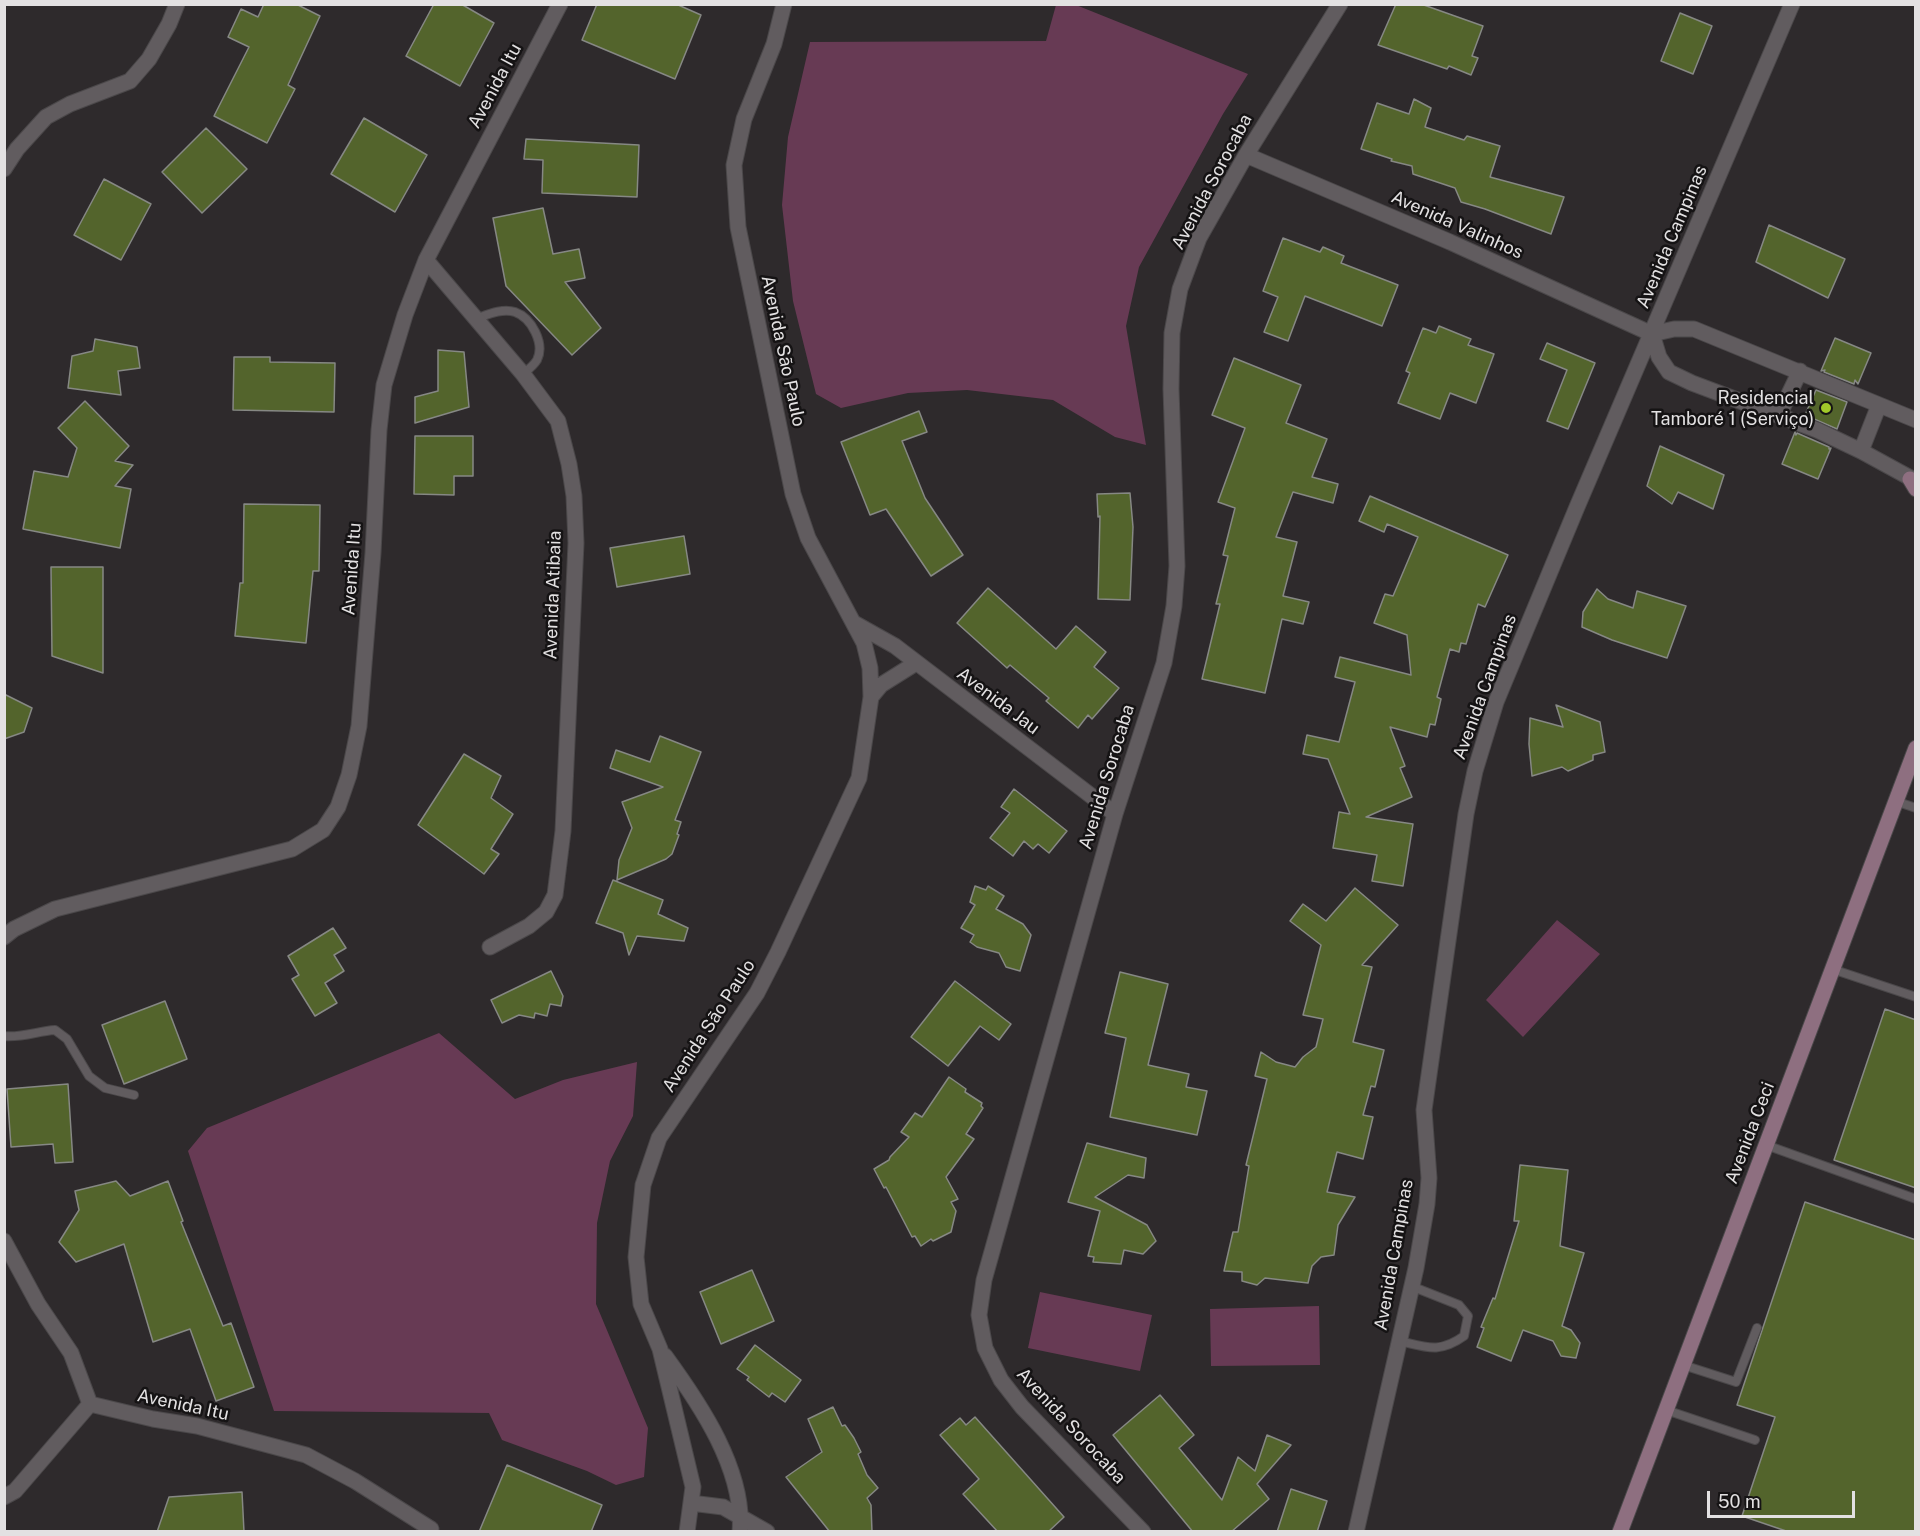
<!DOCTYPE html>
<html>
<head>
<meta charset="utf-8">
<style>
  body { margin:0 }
  #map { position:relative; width:1920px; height:1536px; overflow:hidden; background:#2e2a2c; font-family:"Public Sans",sans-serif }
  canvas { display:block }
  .frame { position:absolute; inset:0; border:6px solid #e3e1e2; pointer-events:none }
  .scale { position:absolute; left:1707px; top:1491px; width:148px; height:27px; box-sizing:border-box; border:3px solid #e3e1e2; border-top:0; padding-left:8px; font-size:18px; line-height:21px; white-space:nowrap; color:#e3e1e2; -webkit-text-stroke:4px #151314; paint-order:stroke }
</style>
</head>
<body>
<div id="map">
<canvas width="1920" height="1536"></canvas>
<div class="frame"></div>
<div class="scale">50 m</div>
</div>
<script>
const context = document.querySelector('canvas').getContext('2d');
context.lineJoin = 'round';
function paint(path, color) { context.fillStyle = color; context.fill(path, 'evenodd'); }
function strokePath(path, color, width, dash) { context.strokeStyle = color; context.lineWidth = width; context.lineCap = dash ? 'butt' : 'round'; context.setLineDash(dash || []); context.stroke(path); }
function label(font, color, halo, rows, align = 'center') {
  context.font = font + ' "Public Sans",sans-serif'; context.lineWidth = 5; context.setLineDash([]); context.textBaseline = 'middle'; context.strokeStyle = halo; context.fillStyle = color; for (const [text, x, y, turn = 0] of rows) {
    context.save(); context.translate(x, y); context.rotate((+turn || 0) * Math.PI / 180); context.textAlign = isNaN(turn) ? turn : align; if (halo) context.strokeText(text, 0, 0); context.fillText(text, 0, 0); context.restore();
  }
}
const green = new Path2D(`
  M 1056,5 L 1076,5 L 1248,74 L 1223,114 L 1139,267 L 1126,326 L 1146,445 L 1115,437 L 1053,400 L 967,390 L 908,393 L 841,408 L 816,394 L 793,301 L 782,205 L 788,137 L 810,42 L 1046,41 Z
  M 1557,920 L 1600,954 L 1523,1037 L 1486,1000 Z
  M 439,1033 L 515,1099 L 563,1080 L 637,1062 L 633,1116 L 610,1161 L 597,1223 L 596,1304 L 648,1428 L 644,1477 L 616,1485 L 587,1471 L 502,1440 L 489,1413 L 274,1411 L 188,1151 L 207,1128 Z
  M 1040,1292 L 1152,1315 L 1140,1371 L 1028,1348 Z
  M 1319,1306 L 1320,1365 L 1211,1366 L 1210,1309 Z`);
const building = new Path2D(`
  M 264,4 L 296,4 L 320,16 L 288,85 L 295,89 L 267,143 L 214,116 L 249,47 L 228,37 L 241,9 L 258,17 Z
  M 434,4 L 461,4 L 494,23 L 460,86 L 406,56 Z
  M 597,4 L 676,4 L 701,15 L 675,79 L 582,40 Z
  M 1396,4 L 1421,4 L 1483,26 L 1472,56 L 1478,58 L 1471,75 L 1449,66 L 1447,69 L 1378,45 Z
  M 1680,13 L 1712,26 L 1693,74 L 1661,61 Z
  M 1414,99 L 1431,108 L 1425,127 L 1464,140 L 1467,136 L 1500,146 L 1490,177 L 1564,197 L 1551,234 L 1485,209 L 1461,202 L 1455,188 L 1413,174 L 1412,166 L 1391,161 L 1392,159 L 1361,149 L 1377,103 L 1409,114 Z
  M 364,118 L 427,155 L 395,212 L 331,174 Z
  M 206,128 L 247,169 L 202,213 L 162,172 Z
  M 526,139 L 639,145 L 637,197 L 542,193 L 543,160 L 524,159 Z
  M 104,179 L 151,204 L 121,260 L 74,235 Z
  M 543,208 L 553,254 L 579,249 L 585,278 L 565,282 L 601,328 L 572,355 L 506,286 L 493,218 Z
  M 1769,225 L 1845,259 L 1828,298 L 1756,262 Z
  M 1283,238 L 1320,252 L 1323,247 L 1344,256 L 1341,263 L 1398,285 L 1382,326 L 1305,296 L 1288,341 L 1264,332 L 1278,297 L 1263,291 Z
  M 1439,326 L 1471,339 L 1468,345 L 1494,354 L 1476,403 L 1450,393 L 1440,419 L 1398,403 L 1410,373 L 1406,371 L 1423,328 L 1436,333 Z
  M 1835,338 L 1871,353 L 1858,384 L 1855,380 L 1854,384 L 1824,372 L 1825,370 L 1821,371 Z
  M 95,339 L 137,347 L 140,368 L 118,371 L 121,395 L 68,388 L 72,356 L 93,351 Z
  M 1547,343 L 1595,363 L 1568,429 L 1547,421 L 1567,370 L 1540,359 Z
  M 438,350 L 464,352 L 469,407 L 415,423 L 415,397 L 438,391 Z
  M 234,357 L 270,357 L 270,362 L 335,363 L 334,412 L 233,410 Z
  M 1234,358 L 1301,385 L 1286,423 L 1327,439 L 1312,477 L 1338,484 L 1333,503 L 1293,492 L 1276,537 L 1297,542 L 1283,596 L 1309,602 L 1303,624 L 1282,619 L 1265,693 L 1202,679 L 1220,604 L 1216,604 L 1228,556 L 1223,555 L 1235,508 L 1218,502 L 1245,428 L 1212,415 Z
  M 1816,390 L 1847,402 L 1837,429 L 1805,415 Z
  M 85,401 L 129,446 L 115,461 L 133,465 L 115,486 L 131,489 L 120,548 L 23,529 L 34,471 L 68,477 L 77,448 L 58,428 Z
  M 919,411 L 927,432 L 902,441 L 925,498 L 963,555 L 931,576 L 886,509 L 870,515 L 841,442 Z
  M 1795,432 L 1796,435 L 1797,433 L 1829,447 L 1829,449 L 1831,448 L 1818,479 L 1782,464 Z
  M 415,436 L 473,436 L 473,476 L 454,476 L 454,495 L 414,494 Z
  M 1660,446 L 1724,475 L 1713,509 L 1678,492 L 1672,504 L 1647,486 Z
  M 1130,493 L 1133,527 L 1130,600 L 1098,599 L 1100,516 L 1098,517 L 1097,494 Z
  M 1370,496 L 1508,555 L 1485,607 L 1478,604 L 1466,644 L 1461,643 L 1459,652 L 1450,649 L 1437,697 L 1441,699 L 1435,725 L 1430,724 L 1427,737 L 1390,727 L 1405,766 L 1400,768 L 1412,797 L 1366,817 L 1413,824 L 1403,886 L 1372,881 L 1377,855 L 1333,848 L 1339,812 L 1350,814 L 1328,759 L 1303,754 L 1307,735 L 1339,742 L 1355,682 L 1335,677 L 1340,657 L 1411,675 L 1407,635 L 1374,623 L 1385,594 L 1393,596 L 1418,537 L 1387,524 L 1384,532 L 1359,521 Z
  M 244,504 L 320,505 L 319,571 L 313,571 L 306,643 L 235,636 L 240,583 L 243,583 Z
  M 684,536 L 690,574 L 617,587 L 610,548 Z
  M 51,567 L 103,567 L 103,673 L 52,656 Z
  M 988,588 L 1056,649 L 1076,626 L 1106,652 L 1094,667 L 1119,688 L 1092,719 L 1088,715 L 1078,728 L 1046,701 L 1049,698 L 1010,665 L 1007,668 L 957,623 Z
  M 1597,589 L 1608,599 L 1633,608 L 1637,591 L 1686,606 L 1667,658 L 1612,640 L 1582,627 L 1583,612 Z
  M 4,694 L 32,708 L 24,732 L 4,739 Z
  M 1556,705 L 1600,722 L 1605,752 L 1593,755 L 1593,760 L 1568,771 L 1562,767 L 1532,776 L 1529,744 L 1530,718 L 1563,727 Z
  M 660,736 L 701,752 L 675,820 L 681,822 L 677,834 L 679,835 L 672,854 L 666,859 L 617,880 L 619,860 L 632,828 L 622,802 L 663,787 L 610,768 L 616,750 L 650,762 Z
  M 464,754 L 501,776 L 491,798 L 513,814 L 491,849 L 499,854 L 484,874 L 418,825 Z
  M 1014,789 L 1067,831 L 1049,853 L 1038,844 L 1033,849 L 1024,841 L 1013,856 L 990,838 L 1010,813 L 1001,807 Z
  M 613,880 L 663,900 L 658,914 L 688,928 L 684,941 L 637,936 L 629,955 L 623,933 L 596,923 Z
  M 975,886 L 986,890 L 988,886 L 1004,896 L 996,909 L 1023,924 L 1031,935 L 1020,971 L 1006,967 L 999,953 L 977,947 L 970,942 L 974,935 L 961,928 L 975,905 L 970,902 Z
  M 1355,888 L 1398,925 L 1362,965 L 1372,967 L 1353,1042 L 1384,1050 L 1375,1087 L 1371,1086 L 1363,1115 L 1373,1117 L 1363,1159 L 1337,1152 L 1327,1192 L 1355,1197 L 1338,1225 L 1334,1255 L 1321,1257 L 1312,1266 L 1308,1283 L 1265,1278 L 1257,1285 L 1242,1281 L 1242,1272 L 1224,1271 L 1233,1232 L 1238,1232 L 1249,1166 L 1246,1165 L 1267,1079 L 1255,1076 L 1261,1052 L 1276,1062 L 1295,1067 L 1303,1057 L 1316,1047 L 1323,1019 L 1303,1015 L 1321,945 L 1290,921 L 1303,904 L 1326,921 Z
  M 333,928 L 346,948 L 334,955 L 344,971 L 325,983 L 337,1003 L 315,1016 L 292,979 L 299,975 L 288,956 Z
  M 551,971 L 563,996 L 561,1006 L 550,1004 L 547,1016 L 535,1013 L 534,1018 L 519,1015 L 502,1023 L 491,1000 Z
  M 1120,972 L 1168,984 L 1148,1065 L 1189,1074 L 1186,1087 L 1207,1091 L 1197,1135 L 1110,1117 L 1126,1038 L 1105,1033 Z
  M 955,981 L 1011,1024 L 999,1040 L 980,1026 L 948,1066 L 911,1037 Z
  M 165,1001 L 187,1059 L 124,1084 L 102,1025 Z
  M 1885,1009 L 1916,1020 L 1916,1188 L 1834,1160 Z
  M 949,1077 L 966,1089 L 965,1092 L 982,1103 L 981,1106 L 983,1108 L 966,1134 L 974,1139 L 946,1177 L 958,1199 L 951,1202 L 956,1211 L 951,1232 L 933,1241 L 931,1239 L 921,1246 L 915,1236 L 912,1237 L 886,1187 L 884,1188 L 874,1169 L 889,1160 L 890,1157 L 909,1137 L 901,1132 L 915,1113 L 922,1117 Z
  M 68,1084 L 73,1162 L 55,1163 L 53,1144 L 11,1147 L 7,1089 Z
  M 1087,1143 L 1146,1158 L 1144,1178 L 1128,1175 L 1095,1197 L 1147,1225 L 1156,1241 L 1143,1254 L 1124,1250 L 1121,1264 L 1093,1262 L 1094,1257 L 1088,1256 L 1100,1211 L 1068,1202 Z
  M 1520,1165 L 1568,1170 L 1560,1246 L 1584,1253 L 1562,1326 L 1571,1330 L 1580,1343 L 1576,1358 L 1561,1356 L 1553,1341 L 1523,1330 L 1511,1361 L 1477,1347 L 1484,1328 L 1481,1327 L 1493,1298 L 1495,1299 L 1519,1221 L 1514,1221 Z
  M 116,1181 L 130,1196 L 168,1181 L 183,1221 L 181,1222 L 223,1326 L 231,1323 L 254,1387 L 216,1401 L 190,1329 L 153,1342 L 124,1244 L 76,1262 L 59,1242 L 79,1210 L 75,1191 Z
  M 1805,1202 L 1916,1240 L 1916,1532 L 1789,1532 L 1742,1516 L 1775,1417 L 1737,1405 Z
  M 752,1270 L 774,1321 L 721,1344 L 700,1292 Z
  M 755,1345 L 801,1380 L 785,1402 L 772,1393 L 769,1397 L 747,1380 L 749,1377 L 737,1369 Z
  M 1160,1395 L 1194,1435 L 1179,1448 L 1222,1500 L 1238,1457 L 1255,1471 L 1267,1435 L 1291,1445 L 1257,1484 L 1269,1499 L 1231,1532 L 1193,1532 L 1113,1435 Z
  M 833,1407 L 842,1426 L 845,1425 L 854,1438 L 861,1452 L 858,1454 L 867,1475 L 878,1488 L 867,1498 L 871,1505 L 872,1532 L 830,1532 L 786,1477 L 822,1452 L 808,1419 Z
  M 975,1417 L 1064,1517 L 1048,1532 L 998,1532 L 963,1494 L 979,1479 L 940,1435 L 960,1418 L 966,1425 Z
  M 507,1465 L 602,1505 L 591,1532 L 479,1532 Z
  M 1291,1489 L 1327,1501 L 1317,1532 L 1277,1532 Z
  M 242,1492 L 244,1532 L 157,1532 L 169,1497 Z`);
const lane = new Path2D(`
  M 478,318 C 489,314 503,308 515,312 C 532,318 545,344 537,360 C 534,365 528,370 523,374
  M 1895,801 L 1916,808
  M 1832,969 L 1916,997
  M 4,1036 C 22,1038 38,1031 55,1030 L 67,1039 L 89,1076 L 105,1088 L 134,1095
  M 1766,1145 L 1916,1199
  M 1399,1341 C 1426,1347 1439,1354 1464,1336 L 1468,1316 L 1459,1305 L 1411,1286
  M 1683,1365 L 1736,1382 L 1757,1328
  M 1666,1410 L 1755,1440`);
const street = new Path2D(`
  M 1246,155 L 1450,242 L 1652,334 L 1674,329 L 1694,329 L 1916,420
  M 4,169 L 17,149 L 46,117 L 70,104 L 130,81 L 149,59 L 169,24 L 177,4
  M 426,260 L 523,374 L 558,421 L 569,464 L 574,496 L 576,543 L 563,831 L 555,895 L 546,912 L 529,926 L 490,947
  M 1652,334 L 1659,357 L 1669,372 L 1692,383 L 1817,430 L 1861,451 L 1916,481
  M 1779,415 L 1800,371
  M 1861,451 L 1879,405
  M 854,623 L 895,646 L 1115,814
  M 871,697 L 881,685 L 916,663
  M 4,937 L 14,929 L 55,909 L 292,849 L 323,830 L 338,807 L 349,775 L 359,726 L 373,553 L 379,430 L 384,385 L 405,315 L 426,260 L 560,4
  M 4,1241 L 38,1304 L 71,1353 L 90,1404 L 153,1419 L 197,1426 L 306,1455 L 355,1481 L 431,1529
  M 665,1356 C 700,1404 745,1470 740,1532
  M 4,1497 L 15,1491 L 90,1404
  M 691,1503 L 723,1507 L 767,1532
  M 687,1532 L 693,1487 L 660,1349 L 641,1304 L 636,1257 L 643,1185 L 659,1138 L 757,993 L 778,952 L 859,778 L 871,697 L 870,668 L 864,643 L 808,538 L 793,494 L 738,227 L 734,165 L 744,119 L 774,44 L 784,4
  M 1143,1532 L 1022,1407 L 1001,1380 L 985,1348 L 979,1315 L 984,1280 L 1115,814 L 1164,663 L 1174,606 L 1177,566 L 1171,389 L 1172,333 L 1180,289 L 1199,238 L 1246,155 L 1340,4
  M 1356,1532 L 1416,1268 L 1427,1204 L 1429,1178 L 1424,1110 L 1466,814 L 1475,771 L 1496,702 L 1577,507 L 1792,4`);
const secondary = new Path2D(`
  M 1910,479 L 1916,489
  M 1620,1532 L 1916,748`);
const markers = [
  [1826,408,6,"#a1c929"]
];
const streetNames = [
  ["Avenida Itu",495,86,-62],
  ["Avenida Sorocaba",1212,182,-62],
  ["Avenida Valinhos",1457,225,24],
  ["Avenida Campinas",1672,237,-67],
  ["Avenida São Paulo",783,351,78],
  ["Avenida Itu",352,569,-86],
  ["Avenida Atibaia",553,595,-88],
  ["Avenida Campinas",1485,687,-70],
  ["Avenida Jau",998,701,37],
  ["Avenida Sorocaba",1107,777,-73],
  ["Avenida São Paulo",709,1026,-57],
  ["Avenida Ceci",1750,1133,-69],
  ["Avenida Campinas",1394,1255,-80],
  ["Avenida Itu",183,1405,12],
  ["Avenida Sorocaba",1071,1426,47]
];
const poiNames = [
  ["Residencial",1814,398],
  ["Tamboré 1 (Serviço)",1814,419]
];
paint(green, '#673a54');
paint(building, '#53642c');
strokePath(building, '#868884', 1.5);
strokePath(lane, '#4b484a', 10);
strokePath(street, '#4b484a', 17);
strokePath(secondary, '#4b484a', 17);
strokePath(lane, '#615c5f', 8);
strokePath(street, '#615c5f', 15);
strokePath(secondary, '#8e6f80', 15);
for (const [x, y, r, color] of markers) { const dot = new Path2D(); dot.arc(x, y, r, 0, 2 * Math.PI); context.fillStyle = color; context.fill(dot); strokePath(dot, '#151314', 2); }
label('18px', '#e3e1e2', '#151314', streetNames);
label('18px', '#e3e1e2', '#151314', poiNames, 'right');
</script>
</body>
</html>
